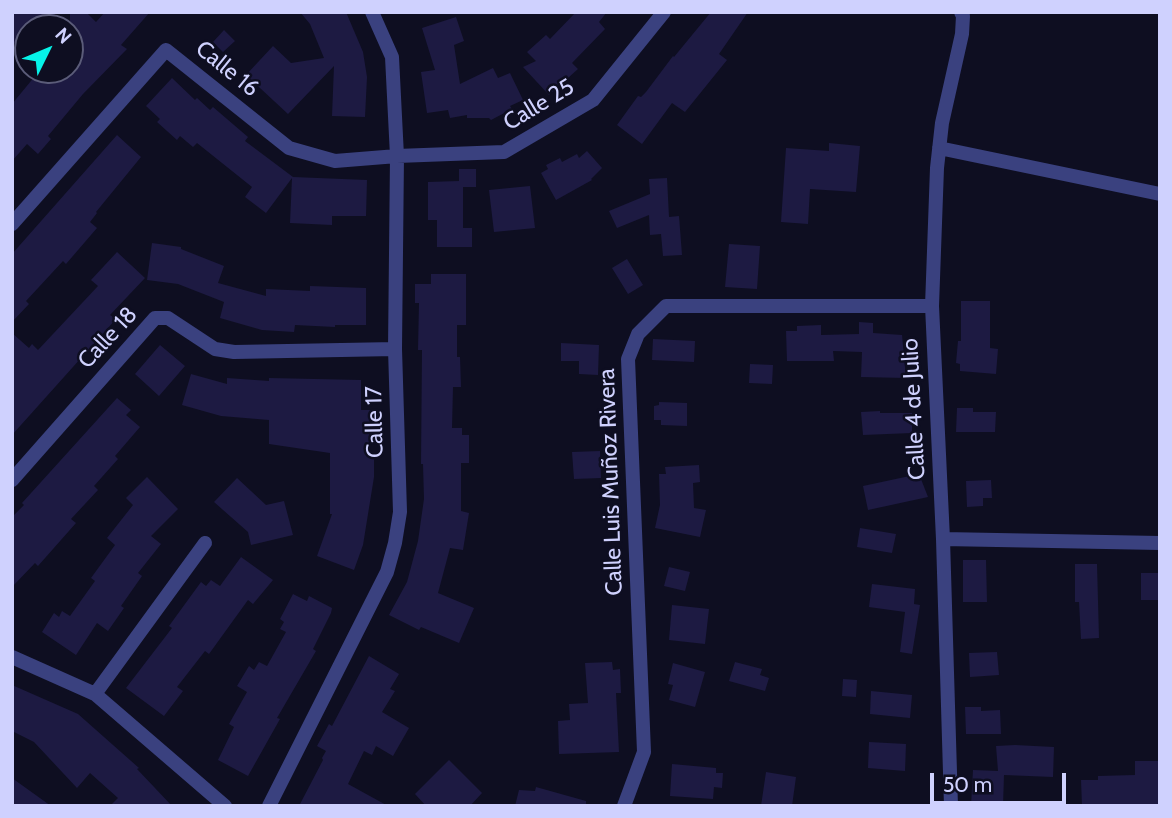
<!DOCTYPE html>
<html>
<head>
<meta charset="utf-8">
<style>
  body { margin:0 }
  #map { position:relative; width:1172px; height:818px; overflow:hidden; background:#0e0e21; font-family:Cabin,sans-serif }
  canvas { display:block }
  .frame { position:absolute; inset:0; border:14px solid #cfd1fe; pointer-events:none }
  .north { position:absolute; left:14px; top:14px; width:70px; height:70px; box-sizing:border-box; background:#0e0e21; border:2px solid #5b5c79; border-radius:50%; rotate:47deg; font-size:19px; font-weight:700; line-height:28px; text-align:center; color:#cfd1fe }
  .north::after { content:''; display:block; margin:auto; width:24px; height:32px; background:#06f3e8; clip-path:polygon(50% 0,100% 100%,50% 72%,0 100%) }
  .scale { position:absolute; left:930px; top:773px; width:136px; height:32px; box-sizing:border-box; border:4px solid #cfd1fe; border-top:0; padding-left:9px; font-size:21px; line-height:24px; white-space:nowrap; color:#cfd1fe; -webkit-text-stroke:5px #0e0e21; paint-order:stroke }
</style>
</head>
<body>
<div id="map">
<canvas width="1172" height="818"></canvas>
<div class="frame"></div>
<div class="north">N</div>
<div class="scale">50 m</div>
</div>
<script>
const context = document.querySelector('canvas').getContext('2d');
context.lineJoin = 'round';
function paint(path, color) { context.fillStyle = color; context.fill(path, 'evenodd'); }
function strokePath(path, color, width, dash) { context.strokeStyle = color; context.lineWidth = width; context.lineCap = dash ? 'butt' : 'round'; context.setLineDash(dash || []); context.stroke(path); }
function label(font, color, halo, rows, align = 'center') {
  context.font = font + ' Cabin,sans-serif'; context.lineWidth = 5; context.setLineDash([]); context.textBaseline = 'middle'; context.strokeStyle = halo; context.fillStyle = color; for (const [text, x, y, turn = 0] of rows) {
    context.save(); context.translate(x, y); context.rotate((+turn || 0) * Math.PI / 180); context.textAlign = isNaN(turn) ? turn : align; if (halo) context.strokeText(text, 0, 0); context.fillText(text, 0, 0); context.restore();
  }
}
const building = new Path2D(`
  M 12,12 L 57,12 L 42,28 L 28,28 L 28,55 L 12,41 Z
  M 70,12 L 86,12 L 96,22 L 105,12 L 150,12 L 121,45 L 127,49 L 83,94 L 48,136 L 51,139 L 38,154 L 27,144 L 12,161 L 12,104 L 40,70 L 70,70 Z
  M 300,12 L 346,12 L 363,52 L 367,77 L 365,117 L 332,116 L 334,66 L 288,114 L 246,75 L 273,46 L 291,63 L 324,58 L 310,24 Z
  M 576,12 L 607,12 L 599,22 L 605,29 L 572,63 L 578,69 L 549,95 L 523,67 L 536,61 L 527,52 L 546,35 L 550,39 Z
  M 711,12 L 748,12 L 719,54 L 727,60 L 685,112 L 672,103 L 642,144 L 617,125 L 638,96 L 641,97 L 646,92 L 673,56 L 674,57 Z
  M 456,17 L 464,41 L 454,45 L 460,84 L 493,68 L 498,78 L 510,73 L 523,100 L 510,106 L 512,109 L 491,120 L 489,118 L 467,118 L 467,115 L 450,118 L 448,110 L 427,113 L 421,72 L 435,70 L 422,28 Z
  M 224,30 L 235,41 L 223,52 L 213,42 Z
  M 172,78 L 195,100 L 197,98 L 210,110 L 213,107 L 248,137 L 245,141 L 293,177 L 367,180 L 366,216 L 332,216 L 332,225 L 290,223 L 292,178 L 266,213 L 245,197 L 252,187 L 197,143 L 193,147 L 180,136 L 177,140 L 157,122 L 160,119 L 146,106 Z
  M 117,135 L 141,157 L 96,212 L 97,213 L 90,222 L 97,228 L 66,264 L 63,261 L 26,301 L 29,304 L 12,322 L 12,254 Z
  M 829,143 L 860,146 L 856,192 L 810,189 L 808,224 L 781,222 L 786,148 L 829,151 Z
  M 587,151 L 602,168 L 591,179 L 592,180 L 556,200 L 541,173 L 548,169 L 546,165 L 560,158 L 562,162 L 577,154 L 579,158 Z
  M 459,169 L 476,169 L 476,187 L 463,187 L 463,228 L 472,228 L 472,247 L 437,247 L 437,220 L 428,220 L 428,182 L 459,181 Z
  M 667,178 L 669,217 L 679,216 L 682,255 L 663,256 L 661,234 L 650,235 L 649,215 L 617,228 L 609,211 L 650,194 L 649,179 Z
  M 530,186 L 535,228 L 494,232 L 489,190 Z
  M 152,243 L 181,247 L 181,249 L 224,266 L 218,283 L 266,296 L 266,289 L 310,291 L 310,286 L 366,288 L 366,325 L 335,325 L 335,327 L 295,325 L 294,332 L 262,330 L 220,318 L 224,302 L 178,284 L 147,280 Z
  M 729,244 L 760,246 L 757,289 L 725,287 Z
  M 117,252 L 145,278 L 110,315 L 116,319 L 12,435 L 12,333 L 29,348 L 32,344 L 38,350 L 98,286 L 91,280 Z
  M 627,259 L 643,285 L 628,294 L 612,268 Z
  M 431,274 L 466,274 L 466,325 L 457,325 L 457,357 L 460,357 L 461,387 L 453,387 L 452,428 L 462,428 L 462,435 L 469,435 L 469,463 L 461,463 L 461,511 L 469,513 L 463,550 L 450,548 L 438,593 L 474,608 L 459,643 L 421,627 L 419,630 L 389,615 L 407,582 L 418,541 L 424,499 L 423,464 L 421,464 L 422,350 L 418,350 L 419,303 L 415,303 L 415,284 L 431,284 Z
  M 961,301 L 990,301 L 990,348 L 998,349 L 996,374 L 960,371 L 960,364 L 956,363 L 958,341 L 961,341 Z
  M 859,322 L 873,323 L 873,333 L 902,335 L 906,378 L 861,377 L 862,352 L 833,351 L 834,361 L 787,361 L 786,331 L 797,331 L 797,326 L 821,325 L 821,335 L 859,334 Z
  M 653,339 L 695,341 L 694,362 L 652,360 Z
  M 561,343 L 599,345 L 598,375 L 579,374 L 579,361 L 561,361 Z
  M 160,345 L 185,366 L 159,396 L 135,374 Z
  M 750,364 L 773,365 L 772,384 L 749,383 Z
  M 191,374 L 227,384 L 227,378 L 269,381 L 269,378 L 361,380 L 361,410 L 370,410 L 369,458 L 374,458 L 374,477 L 363,545 L 354,570 L 317,556 L 332,514 L 330,514 L 330,453 L 269,444 L 269,420 L 221,416 L 182,405 Z
  M 117,398 L 131,410 L 126,415 L 140,427 L 115,456 L 118,459 L 94,486 L 98,490 L 71,519 L 76,523 L 38,566 L 35,563 L 12,587 L 12,517 L 24,505 L 22,503 Z
  M 659,402 L 687,403 L 687,426 L 661,425 L 661,420 L 654,420 L 654,406 L 659,405 Z
  M 957,408 L 973,408 L 973,412 L 996,412 L 995,432 L 956,432 Z
  M 880,411 L 880,413 L 912,413 L 912,433 L 863,435 L 861,412 Z
  M 600,451 L 601,478 L 574,479 L 572,452 Z
  M 699,465 L 700,482 L 693,483 L 694,508 L 706,510 L 700,537 L 655,528 L 660,505 L 659,474 L 666,474 L 665,467 Z
  M 919,474 L 928,497 L 868,510 L 863,486 Z
  M 147,477 L 178,509 L 151,536 L 161,544 L 138,573 L 142,576 L 121,606 L 124,608 L 108,631 L 97,623 L 76,655 L 42,632 L 54,613 L 59,617 L 62,611 L 70,616 L 95,581 L 91,578 L 115,545 L 107,538 L 133,505 L 126,498 Z
  M 237,478 L 266,505 L 284,501 L 293,535 L 251,545 L 248,532 L 214,502 Z
  M 991,480 L 992,498 L 983,498 L 983,506 L 967,507 L 966,481 Z
  M 860,528 L 896,534 L 892,553 L 857,547 Z
  M 241,557 L 273,580 L 253,604 L 248,600 L 209,654 L 205,651 L 177,687 L 183,691 L 164,716 L 126,688 L 172,628 L 169,626 L 201,582 L 206,586 L 211,580 L 220,586 Z
  M 963,560 L 986,560 L 987,602 L 963,602 Z
  M 1075,564 L 1097,564 L 1099,638 L 1081,639 L 1079,602 L 1075,602 Z
  M 669,567 L 690,572 L 685,591 L 664,586 Z
  M 1141,573 L 1160,573 L 1160,600 L 1141,600 Z
  M 872,584 L 915,589 L 914,604 L 920,605 L 912,654 L 900,652 L 905,612 L 869,607 Z
  M 293,594 L 307,601 L 309,596 L 332,608 L 331,613 L 313,649 L 316,651 L 277,718 L 280,719 L 248,776 L 218,760 L 234,727 L 229,724 L 247,692 L 237,686 L 249,666 L 254,670 L 259,662 L 267,666 L 286,632 L 280,629 L 284,622 L 280,619 Z
  M 672,605 L 709,609 L 705,644 L 669,640 Z
  M 997,652 L 999,675 L 970,677 L 969,653 Z
  M 369,656 L 399,674 L 390,689 L 395,691 L 382,712 L 409,728 L 393,756 L 376,746 L 372,755 L 364,751 L 348,784 L 388,806 L 299,806 L 323,760 L 322,758 L 326,751 L 317,746 L 329,724 L 332,726 Z
  M 612,662 L 613,670 L 620,669 L 621,693 L 616,693 L 619,752 L 559,754 L 558,721 L 570,720 L 569,704 L 588,703 L 585,663 Z
  M 735,662 L 762,669 L 760,675 L 769,678 L 765,691 L 729,681 Z
  M 673,663 L 705,672 L 695,707 L 669,700 L 673,685 L 668,684 Z
  M 843,679 L 857,680 L 856,697 L 842,696 Z
  M 12,685 L 78,714 L 139,768 L 137,769 L 172,806 L 110,806 L 118,798 L 90,773 L 77,788 L 34,742 L 12,731 Z
  M 871,691 L 912,695 L 910,718 L 870,714 Z
  M 965,707 L 981,707 L 981,711 L 1000,710 L 1001,734 L 966,734 Z
  M 869,742 L 906,744 L 905,771 L 868,768 Z
  M 1015,745 L 1054,747 L 1053,777 L 1004,775 L 1003,806 L 971,806 L 973,770 L 998,771 L 996,746 Z
  M 449,760 L 482,793 L 470,806 L 426,806 L 415,794 Z
  M 1135,761 L 1160,761 L 1160,806 L 1082,806 L 1081,780 L 1098,780 L 1098,776 L 1135,775 Z
  M 672,764 L 716,768 L 716,773 L 723,773 L 722,788 L 714,787 L 713,799 L 670,796 Z
  M 766,772 L 796,777 L 792,806 L 761,806 Z
  M 12,778 L 51,806 L 12,806 Z
  M 536,787 L 586,801 L 586,806 L 515,806 L 519,790 L 535,791 Z`);
const street = new Path2D(`
  M 939,148 L 1160,194
  M 12,224 L 166,50 L 289,148 L 335,161 L 397,156 L 504,152 L 593,100 L 664,12
  M 12,480 L 155,318 L 168,318 L 215,349 L 234,352 L 395,349
  M 943,539 L 1160,543
  M 12,657 L 95,694 L 225,806
  M 95,694 L 205,543
  M 269,806 L 387,572 L 395,543 L 400,512 L 395,349 L 397,156 L 392,57 L 372,12
  M 624,806 L 644,752 L 628,359 L 638,334 L 666,306 L 932,306
  M 951,806 L 943,539 L 932,306 L 937,168 L 942,123 L 962,34 L 963,16 L 961,12`);
const streetNames = [
  ["Calle 16",227,69,39],
  ["Calle 25",539,105,-31],
  ["Calle 18",108,338,-47],
  ["Calle 4 de Julio",914,409,-93],
  ["Calle 17",375,422,-91],
  ["Calle Luis Muñoz Rivera",611,482,-92]
];
paint(building, '#1d1a42');
strokePath(street, '#3a417f', 14);
label('23px', '#cfd1fe', '#0e0e21', streetNames);
</script>
</body>
</html>
